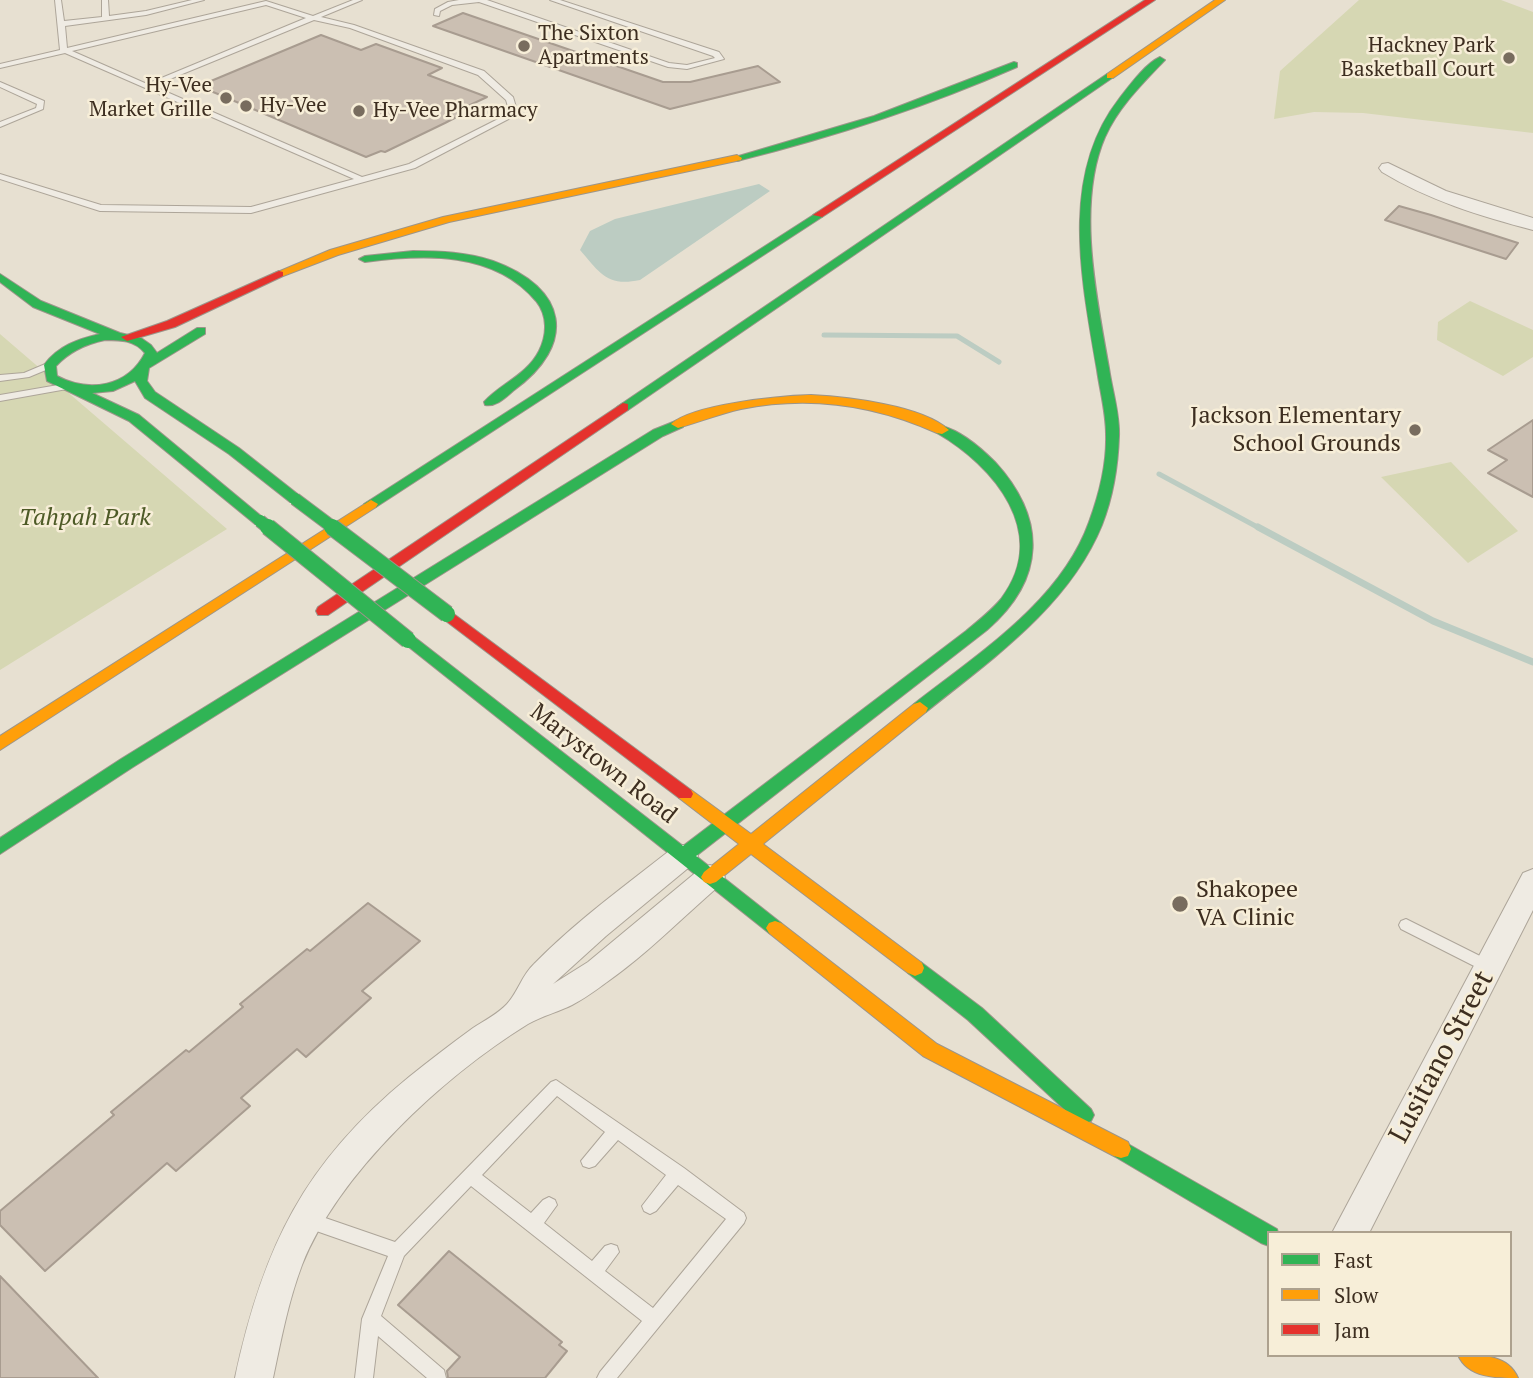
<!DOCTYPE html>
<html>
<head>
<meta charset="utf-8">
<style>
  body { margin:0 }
  #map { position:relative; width:1533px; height:1378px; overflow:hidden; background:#e7e0d1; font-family:"PT Serif",serif }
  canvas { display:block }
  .legend { position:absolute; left:1267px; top:1231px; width:245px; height:126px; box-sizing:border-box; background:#f7eed8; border:2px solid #ada18e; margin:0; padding:9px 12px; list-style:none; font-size:21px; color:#3d2e20 }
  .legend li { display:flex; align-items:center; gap:14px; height:35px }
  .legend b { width:35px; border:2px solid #ada18e }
</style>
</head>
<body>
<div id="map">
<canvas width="1533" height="1378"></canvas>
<ul class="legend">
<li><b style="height:9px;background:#30b455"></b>Fast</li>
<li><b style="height:9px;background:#ff9f0a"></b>Slow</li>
<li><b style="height:9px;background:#e5322d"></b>Jam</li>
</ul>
</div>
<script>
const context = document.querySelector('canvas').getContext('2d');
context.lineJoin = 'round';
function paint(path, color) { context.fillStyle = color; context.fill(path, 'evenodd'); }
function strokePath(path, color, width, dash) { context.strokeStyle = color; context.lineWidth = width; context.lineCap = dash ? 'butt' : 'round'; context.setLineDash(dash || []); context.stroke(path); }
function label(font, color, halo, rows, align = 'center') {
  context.font = font + ' "PT Serif",serif'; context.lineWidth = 5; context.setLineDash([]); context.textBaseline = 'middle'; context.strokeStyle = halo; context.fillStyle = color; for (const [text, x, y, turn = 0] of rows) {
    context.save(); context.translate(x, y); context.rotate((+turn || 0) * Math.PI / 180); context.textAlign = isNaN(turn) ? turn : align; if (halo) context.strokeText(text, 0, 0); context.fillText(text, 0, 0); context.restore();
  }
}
const green = new Path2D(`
  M 1359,0 L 1501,0 L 1533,12 L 1533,133 L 1363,113 L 1314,112 L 1274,119 L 1280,71 Z
  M 1470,301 L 1533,330 L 1533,357 L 1503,376 L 1437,340 L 1438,322 Z
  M 0,334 L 227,529 L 0,670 Z
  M 1451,462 L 1518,531 L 1468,563 L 1381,477 Z`);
const water = new Path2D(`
  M 759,184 L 770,191 L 640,280 C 607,287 600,273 580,250 L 590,231 L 615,219 Z`);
const streamFar1 = new Path2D(`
  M 824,335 L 957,336 L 999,362
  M 1159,474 L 1261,529`);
const stream = new Path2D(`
  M 1258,527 L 1433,621 L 1533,662`);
const building = new Path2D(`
  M 463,13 L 663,82 L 690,82 L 758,66 L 780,82 L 670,109 L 433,26 Z
  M 321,35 L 361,50 L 376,44 L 442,68 L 428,75 L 487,97 L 468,106 L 474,108 L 445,123 L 385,152 L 381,151 L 366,157 L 199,86 Z
  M 1399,206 L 1431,215 L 1518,243 L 1506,259 L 1385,220 Z
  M 1533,420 L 1533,497 L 1488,473 L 1507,460 L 1488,450 Z
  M 368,903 L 420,941 L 362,991 L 371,998 L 306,1057 L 297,1049 L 241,1098 L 250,1106 L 176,1171 L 167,1163 L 45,1271 L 0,1225 L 0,1211 L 114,1115 L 111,1112 L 186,1050 L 189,1052 L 243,1007 L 240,1004 L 307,949 L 310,951 Z
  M 449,1251 L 562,1342 L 559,1345 L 567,1351 L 545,1378 L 448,1378 L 447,1371 L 460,1357 L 398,1305 Z
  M 0,1276 L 98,1378 L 0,1378 Z`);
const lane = new Path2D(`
  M 55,0 L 61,0 L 64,21 L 102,17 L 102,0 L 108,0 L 109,16 L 146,11 L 192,0 L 204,0 L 146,15 L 65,26 L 67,48 L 266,1 L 313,16 L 353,0 L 362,0 L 321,17 L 354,25 L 484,71 L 513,97 L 518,114 L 415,168 L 251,213 L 100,211 L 0,179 L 0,174 L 101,205 L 251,207 L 354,179 L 65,53 L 0,68 L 0,64 L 60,50 ZM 266,5 L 306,18 L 147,84 L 72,51 ZM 314,20 L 350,28 L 478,75 L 506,100 L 510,113 L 409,164 L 362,177 L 153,86 Z
  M 459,0 L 487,0 L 669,63 L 687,65 L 715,58 L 713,56 L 550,0 L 560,0 L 719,52 L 724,59 L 687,69 L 668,67 L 479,2 L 452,5 L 440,11 L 439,16 L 434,15 L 435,9 L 448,2 Z
  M 0,82 L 44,101 L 43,109 L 0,127 L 0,122 L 36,108 L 37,104 L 0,87 Z
  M 50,362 L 55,365 L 53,367 L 29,377 L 0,381 L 0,375 L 24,373 Z
  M 64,384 L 69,387 L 67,389 L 0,401 L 0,395 Z
  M 1406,919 L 1494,963 L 1496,967 L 1494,971 L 1489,973 L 1484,971 L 1401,929 L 1399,925 L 1401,921 Z
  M 556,1080 L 684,1168 L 744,1213 L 746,1218 L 744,1223 L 617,1378 L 597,1378 L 600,1372 L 642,1321 L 471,1186 L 404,1256 L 381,1316 L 444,1370 L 446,1378 L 427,1378 L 378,1336 L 373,1378 L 355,1378 L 362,1319 L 388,1256 L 302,1226 L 300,1220 L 302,1214 L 308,1212 L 395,1242 L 551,1082 ZM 557,1096 L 605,1132 L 581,1161 L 583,1166 L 589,1168 L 595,1166 L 618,1140 L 666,1175 L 642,1206 L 644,1211 L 650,1214 L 656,1211 L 678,1185 L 726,1219 L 653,1308 L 605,1271 L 619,1252 L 617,1246 L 611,1244 L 605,1246 L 592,1261 L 544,1223 L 557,1205 L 555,1200 L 549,1197 L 543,1200 L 531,1213 L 482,1175 Z`);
const street = new Path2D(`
  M 1388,163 L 1446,191 L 1533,218 L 1533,230 C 1480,216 1428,200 1382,172 L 1379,168 L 1382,164 Z
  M 683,845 L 693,848 L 698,856 L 693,864 L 606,936 L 553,984 L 588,962 L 700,869 L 710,865 L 720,869 L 725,877 L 720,885 C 683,917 647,954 607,982 C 596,990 584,999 572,1005 C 558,1012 542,1016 528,1024 C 444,1076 339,1172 302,1265 C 288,1302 281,1340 273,1378 L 235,1378 C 263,1247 304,1163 409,1077 C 430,1060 451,1044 473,1028 C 484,1021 499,1013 507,1004 C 518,992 522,975 534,964 C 576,921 626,885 673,848 Z
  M 1533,869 L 1533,910 L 1369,1233 L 1332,1233 L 1523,873 Z`);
const fast = new Path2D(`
  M 1160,57 L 1165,60 L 1163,62 C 1141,85 1118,108 1105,137 C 1076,204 1097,299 1109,368 C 1112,390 1120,414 1119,436 C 1118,466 1113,497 1102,525 C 1069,606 992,659 926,712 L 914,712 L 912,708 L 914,704 C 978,654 1061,601 1089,522 C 1099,495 1107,463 1106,434 C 1106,413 1100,391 1097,370 C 1082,281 1059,176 1119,99 C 1130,85 1145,64 1160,57 Z
  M 1014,62 L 1017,63 L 1017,67 C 926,107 833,137 737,161 L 732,158 L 874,116 Z
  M 1107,74 L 1115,76 L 628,410 L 623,411 L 617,407 Z
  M 818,212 L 823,215 L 822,217 L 376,507 L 371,508 L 364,504 Z
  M 413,251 C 440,251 468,252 493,261 C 568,288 578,344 513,391 C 505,398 496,407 485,405 L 484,402 C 500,384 527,375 539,351 C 547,335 548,316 536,301 C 494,251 424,254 365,262 L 359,259 L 365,256 Z
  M 0,274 L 41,301 L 120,333 L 141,338 L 151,345 L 157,353 L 197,328 L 205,328 L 205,334 L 149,368 L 147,381 L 155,392 L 239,448 L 300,496 L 302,499 L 300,502 L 290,502 L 229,454 L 145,398 L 135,381 L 113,391 L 92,393 L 139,415 L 267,521 L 260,525 L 255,524 L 129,421 L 47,381 L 44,365 C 58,346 78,339 100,334 L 33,307 L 0,282 ZM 105,340 C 121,340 134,340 145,353 C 128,387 89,393 57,376 L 56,366 C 70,351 86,344 105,340 Z
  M 678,420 L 685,424 L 683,427 L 663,436 L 133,767 L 0,854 L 0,838 L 121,759 L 653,430 Z
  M 942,426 C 961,431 981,448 995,462 C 1047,519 1046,579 987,630 L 696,856 L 781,923 L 784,928 L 781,933 L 775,935 L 769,933 L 400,640 L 408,635 L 413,636 L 683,846 L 966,631 C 978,621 991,611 1001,599 C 1051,533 994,466 937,433 L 937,427 Z
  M 915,960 L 922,963 L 982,1008 L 1091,1109 L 1094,1115 L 1091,1121 L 1084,1124 L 1077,1121 L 968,1020 L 908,973 L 906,968 L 908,963 Z
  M 1121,1140 L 1277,1229 L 1278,1233 L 1269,1233 L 1269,1246 L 1261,1243 L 1114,1156 L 1111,1149 L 1114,1142 Z`);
const slow = new Path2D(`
  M 1215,0 L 1225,0 L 1113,78 L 1107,78 L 1107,74 Z
  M 737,155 L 742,158 L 741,160 L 449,222 L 338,255 L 283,276 L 275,276 L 273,274 L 330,250 L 443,217 Z
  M 811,395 C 847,397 922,405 949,430 L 942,434 L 937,433 C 875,405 809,395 741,409 C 719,414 699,422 678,428 L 671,424 C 694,404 779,396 811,395 Z
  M 371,500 L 378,504 L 376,507 L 0,750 L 0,736 Z
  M 920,702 L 928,708 L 926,712 L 763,844 L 922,963 L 924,968 L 922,973 L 915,976 L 908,973 L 751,854 L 716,882 L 710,884 L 704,882 L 701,877 L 704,872 L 739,844 L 679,798 L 677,794 L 679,790 L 691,790 L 751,834 L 914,704 Z
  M 775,921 L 781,923 L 937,1044 L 1128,1142 L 1131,1149 L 1128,1156 L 1121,1158 L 1114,1156 L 923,1056 L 769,933 L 766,928 L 769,923 Z
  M 1458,1355 C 1480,1355 1508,1354 1518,1378 C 1497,1378 1468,1378 1458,1355 Z`);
const jam = new Path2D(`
  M 1145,0 L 1155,0 L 822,217 L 813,215 Z
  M 279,271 L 283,272 L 283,276 L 175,327 L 127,341 L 121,337 L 167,321 Z
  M 623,403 L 628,404 L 628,410 L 328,615 L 318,615 L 316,611 L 318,607 Z
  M 447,609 L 691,790 L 693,794 L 691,798 L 679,798 L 442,618 L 440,614 L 442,610 Z`);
const fastBridgeFar1 = new Path2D(`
  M 295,499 L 335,529
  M 260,521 L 270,529`);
const fastBridge = new Path2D(`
  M 268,527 L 408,640
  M 332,527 L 447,614`);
const markers = [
  [524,46,7,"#786c5e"],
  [1509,58,7,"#786c5e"],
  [226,98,7,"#786c5e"],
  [246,106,7,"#786c5e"],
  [359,111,7,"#786c5e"],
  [1415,430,7,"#786c5e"],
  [1180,904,9,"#786c5e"]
];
const farPoinames = [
  ["The Sixton",538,34],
  ["Apartments",538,58],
  ["Hackney Park",1495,46,"right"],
  ["Basketball Court",1495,70,"right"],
  ["Hy-Vee",212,86,"right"],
  ["Market Grille",212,110,"right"],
  ["Hy-Vee",260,106],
  ["Hy-Vee Pharmacy",373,111]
];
const poiNames = [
  ["Jackson Elementary",1401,416],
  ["School Grounds",1401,444],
  ["Shakopee",1196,890,"left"],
  ["VA Clinic",1196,918,"left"]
];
const parkNames = [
  ["Tahpah Park",85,518]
];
const streetNames = [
  ["Marystown Road",603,764,38]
];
const nearStreetnames = [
  ["Lusitano Street",1442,1057,-62]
];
paint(green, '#d6d7b3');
paint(water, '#bcccc2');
strokePath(streamFar1, '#bcccc2', 5);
strokePath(stream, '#bcccc2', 7);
paint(building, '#cbbfb2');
strokePath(building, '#a89c90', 2);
strokePath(lane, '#ada599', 2);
strokePath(street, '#ada599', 2);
strokePath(fast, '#9c958a', 2);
strokePath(slow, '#9c958a', 2);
strokePath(jam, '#9c958a', 2);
paint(lane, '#efebe3');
paint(street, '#efebe3');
paint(fast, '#30b455');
paint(slow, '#ff9f0a');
paint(jam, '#e5322d');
strokePath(fastBridgeFar1, '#9c958a', 14, []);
strokePath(fastBridge, '#9c958a', 18, []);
strokePath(fastBridgeFar1, '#30b455', 12);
strokePath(fastBridge, '#30b455', 16);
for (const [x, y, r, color] of markers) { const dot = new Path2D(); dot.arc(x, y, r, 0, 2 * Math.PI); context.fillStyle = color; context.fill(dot); strokePath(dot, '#f7eed8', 2.5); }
label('21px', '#3d2e20', '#f7eed8', farPoinames, 'left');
label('24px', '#3d2e20', '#f7eed8', poiNames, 'right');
label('italic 24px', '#4d5a26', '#f7eed8', parkNames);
label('24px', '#3d2e20', '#f7eed8', streetNames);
label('28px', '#3d2e20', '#f7eed8', nearStreetnames);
</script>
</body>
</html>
